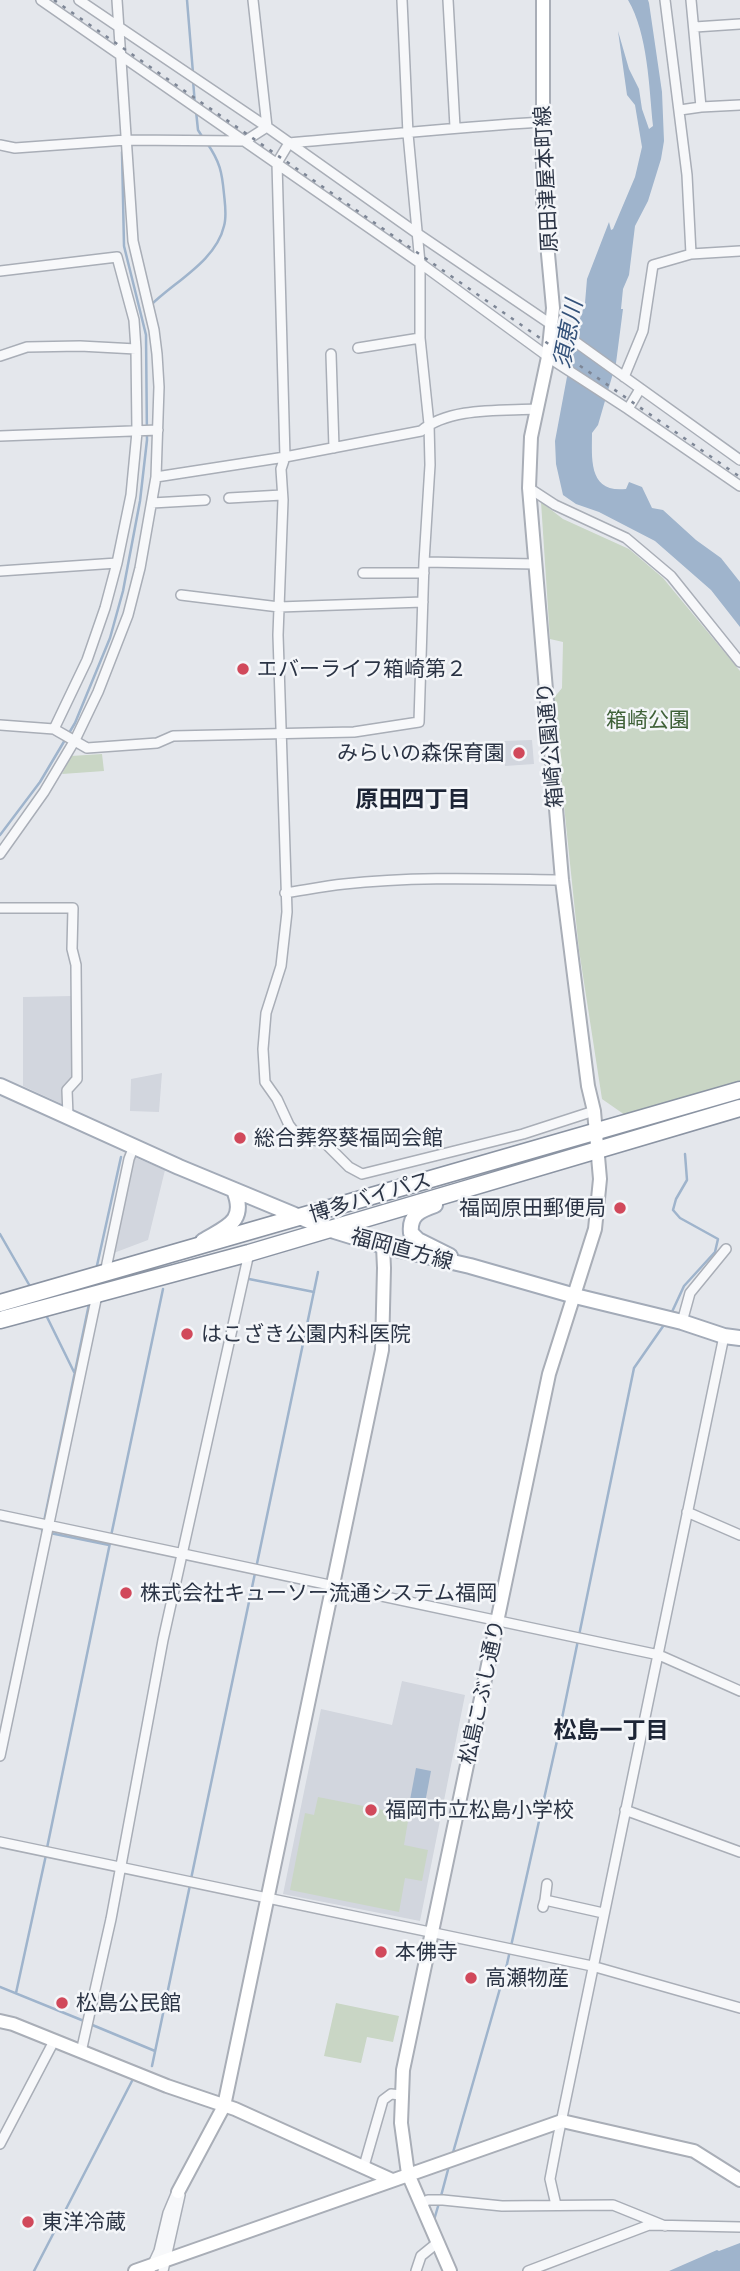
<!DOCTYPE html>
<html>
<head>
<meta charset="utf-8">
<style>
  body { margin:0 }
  canvas { display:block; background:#e4e7ec }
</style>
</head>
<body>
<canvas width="740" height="2271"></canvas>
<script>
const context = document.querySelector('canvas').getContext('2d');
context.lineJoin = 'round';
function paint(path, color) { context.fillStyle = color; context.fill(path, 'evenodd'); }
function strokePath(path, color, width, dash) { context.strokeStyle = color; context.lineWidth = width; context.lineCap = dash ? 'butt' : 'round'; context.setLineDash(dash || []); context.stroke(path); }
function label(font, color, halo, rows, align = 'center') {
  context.font = font + ' Barlow,"Noto Sans JP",sans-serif'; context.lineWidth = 5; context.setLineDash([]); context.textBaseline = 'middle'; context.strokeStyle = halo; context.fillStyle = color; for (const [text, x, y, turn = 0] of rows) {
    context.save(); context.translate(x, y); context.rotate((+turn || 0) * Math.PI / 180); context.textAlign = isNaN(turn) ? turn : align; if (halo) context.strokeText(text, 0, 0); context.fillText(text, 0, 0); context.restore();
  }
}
const built = new Path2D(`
  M 532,740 L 534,764 L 505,766 L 503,741 Z
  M 72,996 L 73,1076 L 71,1083 L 64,1089 L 62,1104 L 23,1086 L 23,997 Z
  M 162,1073 L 159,1112 L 130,1111 L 131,1079 Z
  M 134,1157 L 165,1170 L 148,1240 L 111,1254 Z
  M 402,1681 L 465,1695 L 420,1921 L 283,1894 L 321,1709 L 392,1725 Z`);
const green = new Path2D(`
  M 541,502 L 563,519 L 629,549 L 663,578 L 740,671 L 740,1082 L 625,1115 L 602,1099 L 579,950 L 553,699 L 562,688 L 563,642 L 550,639 Z
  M 102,754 L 104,771 L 62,774 L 71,756 Z
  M 318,1797 L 409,1815 L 404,1845 L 428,1850 L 422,1881 L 405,1878 L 399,1912 L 290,1890 L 305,1813 L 314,1815 Z
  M 336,2003 L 399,2016 L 393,2042 L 367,2037 L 361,2063 L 324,2056 Z`);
const water = new Path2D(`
  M 628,0 L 648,0 L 649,3 L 662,92 L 664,141 L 661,159 L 648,201 L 635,226 L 629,275 L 623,289 L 621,309 L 623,309 L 616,363 L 598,425 L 592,433 C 592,459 588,493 626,489 L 629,482 L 642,487 L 652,508 L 663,510 L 696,540 L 721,558 L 740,582 L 740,627 L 711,590 L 655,541 L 599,512 L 576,504 L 563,495 L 556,464 L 555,441 L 575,334 L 585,303 L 587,279 L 609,222 L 611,230 L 613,229 L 635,177 L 642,147 L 635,105 L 627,95 L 618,31 L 629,69 L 639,89 L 642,109 L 649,129 L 653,126 C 649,87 648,34 628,0 Z
  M 416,1768 L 431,1771 L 425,1803 L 410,1800 Z
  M 740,2243 L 740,2271 L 669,2271 L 717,2250 L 719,2251 Z`);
const stream = new Path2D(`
  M 187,0 L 193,73
  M 193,80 L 195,105
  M 196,111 L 198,130 L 203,138
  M 151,305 C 174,282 216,261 224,226 C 227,216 225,204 224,194 C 222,172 220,162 207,143
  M 0,835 L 40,782 L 75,723 L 110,638 L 123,591 L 140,501 L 147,440 L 146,335 L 124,246 L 122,152
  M 0,1234 L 31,1288
  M 96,1270 L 121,1157
  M 249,1279 L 314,1292
  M 45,1313 L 74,1372
  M 671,1314 L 684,1286 L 715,1252 L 718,1239 L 680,1218 L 673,1210 L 676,1199 L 687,1180 L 685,1154
  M 44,1532 L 42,1531 L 89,1304
  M 50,1533 L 109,1545
  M 111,1536 L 163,1289
  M 47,1848 L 110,1543
  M 191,1879 L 318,1272
  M 0,1987 L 84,2021
  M 16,1993 L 46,1855
  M 90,2024 L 155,2051
  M 152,2066 L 190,1885
  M 452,2156 L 507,1964 L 561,1723 L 634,1368 L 666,1322
  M 441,2196 L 449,2166
  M 434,2220 L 439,2203
  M 34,2271 L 133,2079`);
const street = new Path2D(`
  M 41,0 L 420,263 L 554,361 L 628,409 L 740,486
  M 79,0 L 267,127 L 418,234 L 552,325 L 740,460
  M 253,0 L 267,127
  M 448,0 L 455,127
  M 665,0 L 687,175 L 691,254
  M 691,0 L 701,107
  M 695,27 L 740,24
  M 680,110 L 701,107 L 740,105
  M 289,143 L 277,163 L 285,457 L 281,469 L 283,500 L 278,635 L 287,912 L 281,966 L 266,1013 L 263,1049 L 265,1082 L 277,1099 L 289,1125 L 296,1134 L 303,1138 L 324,1142 L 349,1167 L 362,1174 L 523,1134 L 594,1111
  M 289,143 C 374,136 457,127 542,122
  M 0,145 L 15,148 L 126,140 L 245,141 L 267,127
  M 0,271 L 117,257 L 134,320 L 136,349 L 137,432 L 131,495 L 117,563 L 105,608 L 87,660 L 54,729
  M 358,348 L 420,338
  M 331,354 L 334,448
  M 0,356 L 27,347 L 80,346 L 136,349
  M 624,377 L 643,331 L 653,265 L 691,254 L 740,251
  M 628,409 L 640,389
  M 0,436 L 158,430
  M 156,477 L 285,457 L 421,431 C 449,407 501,411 536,409
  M 529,488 L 555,505 L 626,538 L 671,576 L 740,662
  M 229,498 L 282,495
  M 152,503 L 205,500
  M 424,562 L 536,564
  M 0,571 L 117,563
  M 363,573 L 424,573
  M 181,595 L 279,607 L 423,602
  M 0,725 L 54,729 L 87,748 L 157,743 L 173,736 L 354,732 L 419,722 L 424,562 L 430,465 L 429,424 L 420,338 L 420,263 L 408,134 L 402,0
  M 0,854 L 44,792 L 75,740 L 98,692 L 128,615 L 140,568 L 156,477 L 159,387 L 157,354 L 154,330 L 133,241 L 117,0
  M 285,893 C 305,890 325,886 344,884 C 416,876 490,879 562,880
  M 0,908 L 73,908 L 72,949 L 76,965 L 77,1079 L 67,1090 L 68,1116
  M 105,1273 L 129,1159 L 134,1146
  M 682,1322 L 690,1293 L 726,1249
  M 687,1512 L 740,1535
  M 0,1515 L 659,1655 L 740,1691
  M 0,1756 L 97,1295
  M 625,1810 L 740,1852
  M 0,1842 L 592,1966 L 740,2008
  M 545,1900 L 547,1884
  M 543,1907 L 545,1900 L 603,1913
  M 81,2052 L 111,1919 L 163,1640 L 249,1253
  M 0,2144 L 54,2041
  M 364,2166 L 383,2100 L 391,2094 L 401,2095
  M 420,2204 L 428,2200 L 443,2200 L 502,2206 L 613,2205 L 665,2226
  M 556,2205 L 550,2179 L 558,2137 L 724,1336
  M 151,2268 L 159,2251 L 168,2213 L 176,2194 L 178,2192 L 180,2195 L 163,2271
  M 416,2271 L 421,2256 L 437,2243
  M 528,2271 L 649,2225 L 740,2227`);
const secondary = new Path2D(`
  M 0,2021 L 13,2024 L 167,2086 L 235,2109 L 392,2180
  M 178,2192 L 224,2106 L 382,1350 L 384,1268 L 383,1246
  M 135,2271 L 562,2121 L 694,2151 L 740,2180
  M 450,2271 L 408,2174 L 401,2123 L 403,2070 L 549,1374 L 595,1229 L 600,1179 L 594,1111 L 588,1086 L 562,880 L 529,488 L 531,437 L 548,357 L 553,308 L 543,200 L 543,0`);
const primary = new Path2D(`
  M 0,1086 L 179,1167 L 331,1230 L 383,1246 L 470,1266 L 575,1296 L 682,1322 L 724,1336 L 740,1338
  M 435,1205 C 420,1210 409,1215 411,1233 L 418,1240 L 450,1256
  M 203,1241 C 226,1227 247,1222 234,1190`);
const highway = new Path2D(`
  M 0,1303 L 740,1090
  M 0,1320 L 249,1253 L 740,1108`);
const rail = new Path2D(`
  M 54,0 L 740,477`);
const markers = [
  [243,669,7,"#d1495b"],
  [519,753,7,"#d1495b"],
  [240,1138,7,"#d1495b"],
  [620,1208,7,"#d1495b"],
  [187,1334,7,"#d1495b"],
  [126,1593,7,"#d1495b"],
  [371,1810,7,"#d1495b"],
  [381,1952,7,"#d1495b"],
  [471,1978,7,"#d1495b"],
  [62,2003,7,"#d1495b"],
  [28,2222,7,"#d1495b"]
];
const streetNames = [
  ["原田津屋本町線",546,179,-93],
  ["箱崎公園通り",550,745,-95],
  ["博多バイパス",370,1197,-17],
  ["福岡直方線",402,1249,15],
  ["松島こぶし通り",482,1692,-78]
];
const poiNames = [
  ["エバーライフ箱崎第２",257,669],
  ["みらいの森保育園",505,753,"right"],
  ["総合葬祭葵福岡会館",254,1138],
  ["福岡原田郵便局",606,1208,"right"],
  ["はこざき公園内科医院",201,1334],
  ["株式会社キューソー流通システム福岡",140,1593],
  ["福岡市立松島小学校",385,1810],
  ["本佛寺",395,1952],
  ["高瀬物産",485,1978],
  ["松島公民館",76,2003],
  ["東洋冷蔵",42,2222]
];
const parkNames = [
  ["箱崎公園",648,720]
];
const waterNames = [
  ["須恵川",568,334,-79]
];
const neighbourhoodNames = [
  ["原田四丁目",413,799],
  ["松島一丁目",611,1730]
];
paint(built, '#d2d6de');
paint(green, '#c9d6c5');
paint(water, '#9fb4cc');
strokePath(stream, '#9fb4cc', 2.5);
strokePath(street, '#a9aeb7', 12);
strokePath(secondary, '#a9aeb7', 16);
strokePath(primary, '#a3abb8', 18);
strokePath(highway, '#8b94a3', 19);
strokePath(street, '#f7f8fa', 9);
strokePath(secondary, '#fff', 12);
strokePath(primary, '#fff', 14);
strokePath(highway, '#fff', 16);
strokePath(rail, '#7d8696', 2.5, [3.5, 7]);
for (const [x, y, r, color] of markers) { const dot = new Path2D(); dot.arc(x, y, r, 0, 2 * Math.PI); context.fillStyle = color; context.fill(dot); strokePath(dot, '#f4f6f9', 2.5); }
label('21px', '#2b3445', '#f4f6f9', streetNames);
label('21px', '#2b3445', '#f4f6f9', poiNames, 'left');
label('21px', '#3f6138', '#f4f6f9', parkNames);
label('italic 23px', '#34527a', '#f4f6f9', waterNames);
label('bold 23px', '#1d2536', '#f4f6f9', neighbourhoodNames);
</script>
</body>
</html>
